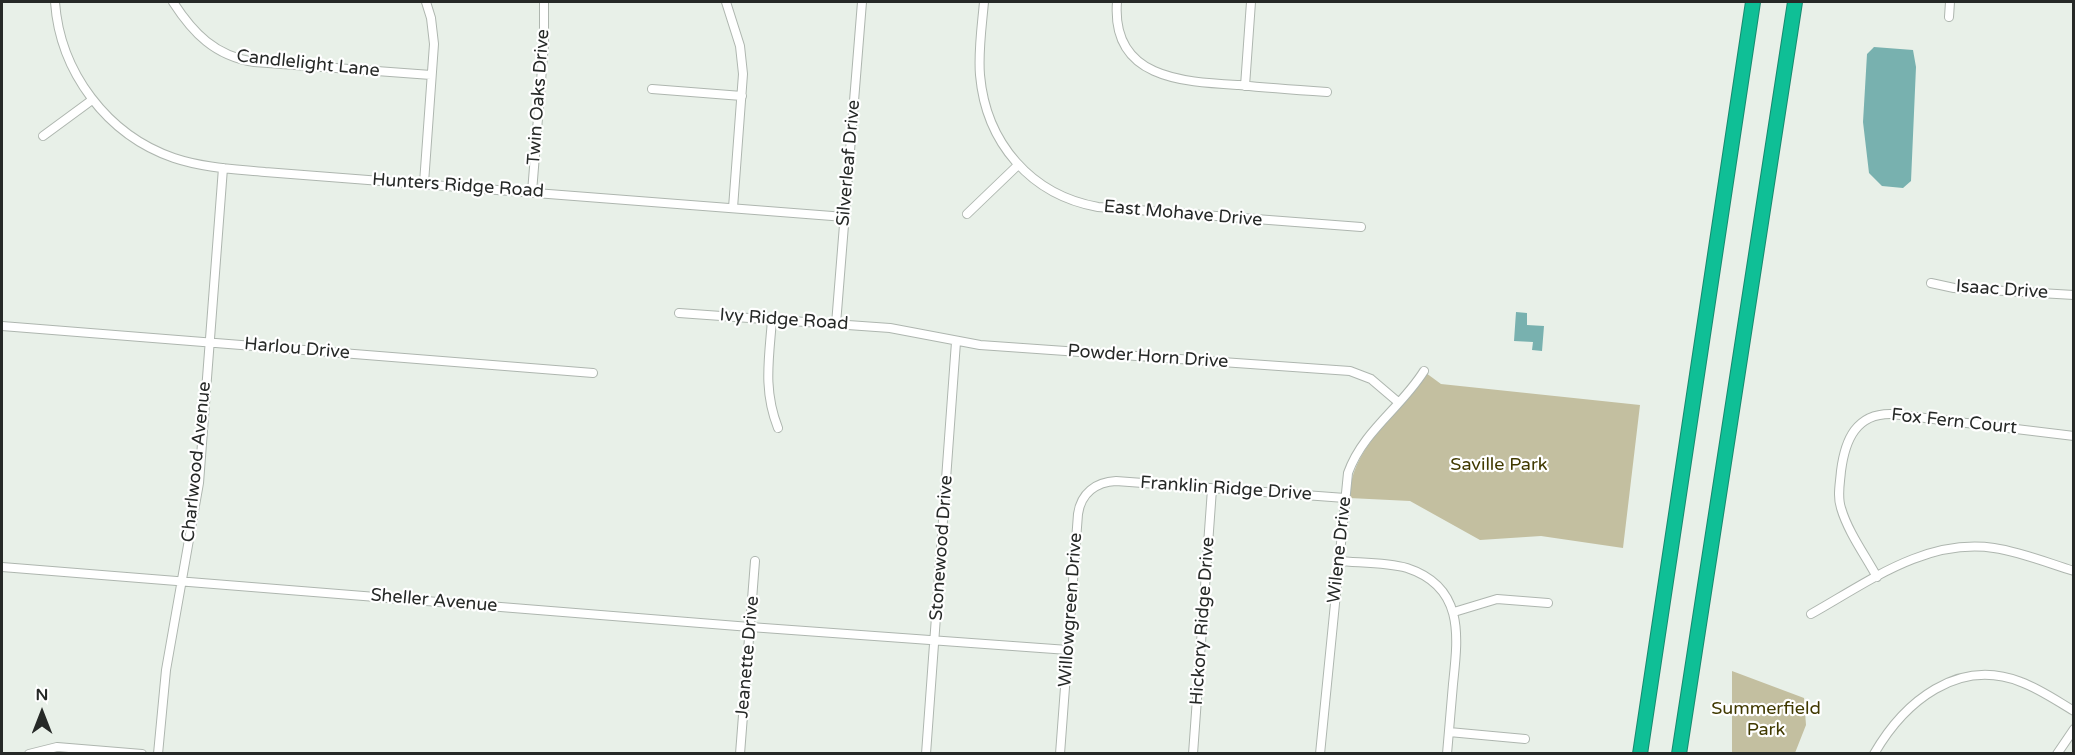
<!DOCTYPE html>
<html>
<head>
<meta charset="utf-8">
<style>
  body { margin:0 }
  #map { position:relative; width:2075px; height:755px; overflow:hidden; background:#e8f0e8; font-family:"Varela Round",sans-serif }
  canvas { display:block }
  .frame { position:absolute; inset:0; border:3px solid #262927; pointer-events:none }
  .north { position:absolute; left:12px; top:683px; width:60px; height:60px; -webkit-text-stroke:4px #fff; paint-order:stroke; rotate:0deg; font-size:16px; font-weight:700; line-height:24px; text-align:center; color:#262927 }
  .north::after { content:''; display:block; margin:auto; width:21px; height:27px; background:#262927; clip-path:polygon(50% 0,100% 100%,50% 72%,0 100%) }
</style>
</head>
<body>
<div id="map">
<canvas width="2075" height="755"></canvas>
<div class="frame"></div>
<div class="north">N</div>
</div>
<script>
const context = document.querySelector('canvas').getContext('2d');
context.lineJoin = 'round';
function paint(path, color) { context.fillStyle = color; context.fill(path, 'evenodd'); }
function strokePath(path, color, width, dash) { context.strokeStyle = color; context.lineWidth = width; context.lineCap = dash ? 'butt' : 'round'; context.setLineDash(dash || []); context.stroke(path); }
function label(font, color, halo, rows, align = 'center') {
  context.font = font + ' "Varela Round",sans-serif'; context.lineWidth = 4.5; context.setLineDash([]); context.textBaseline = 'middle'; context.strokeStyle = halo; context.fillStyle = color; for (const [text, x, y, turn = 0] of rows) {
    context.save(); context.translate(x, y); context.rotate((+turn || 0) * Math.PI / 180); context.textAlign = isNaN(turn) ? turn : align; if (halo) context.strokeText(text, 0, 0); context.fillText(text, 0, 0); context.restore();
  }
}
const green = new Path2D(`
  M 1426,373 L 1441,384 L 1640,405 L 1623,548 L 1541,536 L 1480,540 L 1410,501 L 1349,498 C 1353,441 1399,419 1426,373 Z
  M 1732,671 L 1804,698 L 1806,725 L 1795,753 L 1732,753 Z`);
const water = new Path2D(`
  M 1874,47 L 1913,50 L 1916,67 L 1911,181 L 1903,188 L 1882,186 L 1869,173 L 1863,122 L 1867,54 Z
  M 1516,312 L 1527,313 L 1527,325 L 1544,326 L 1542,351 L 1532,350 L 1533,342 L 1514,341 Z`);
const minor = new Path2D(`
  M 55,2 C 60,72 107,135 174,158 C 204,168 235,169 265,172 L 845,217
  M 173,2 C 193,33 215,56 254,62 L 431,75
  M 726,2 L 740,46 L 743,74 L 733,208
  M 984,2 C 982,25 978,51 980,75 C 986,143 1031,195 1098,207 L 1361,227
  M 1117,2 C 1111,79 1183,82 1239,85 C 1268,88 1297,90 1327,92
  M 1949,17 L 1950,2
  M 1245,86 L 1251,2
  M 652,89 L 742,96
  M 43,136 L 92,100
  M 424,183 L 434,44 L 431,18 L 426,2
  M 532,192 L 544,44 L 544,2
  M 967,214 L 1017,166
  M 1931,283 L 1954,288 L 2074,295
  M 679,313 L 890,328 L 980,345 L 1350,371 L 1371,379 L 1398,402
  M 772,320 C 769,359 763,390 778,428
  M 836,324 L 862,2
  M 2,326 L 593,373
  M 1338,561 C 1361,563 1386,562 1407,568 C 1465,587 1458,637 1453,684 C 1451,707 1449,730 1447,754
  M 2,567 L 750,627 L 1068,650
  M 1877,577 C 1865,555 1848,532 1841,508 C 1837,496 1840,484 1841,471 C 1845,440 1856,413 1892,414 L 2074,436
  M 1454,612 L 1497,599 L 1548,603
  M 1811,614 C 1868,582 1926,538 1994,548 C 2021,552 2048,563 2074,571
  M 1449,732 L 1525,739
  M 29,754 L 57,747 L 142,754
  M 158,754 L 166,670 L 199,483 L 223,168
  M 740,754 L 755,561
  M 926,754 L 956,342
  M 1060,754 L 1078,514 C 1081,493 1096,482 1116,481 L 1345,498
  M 1193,754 L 1212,489
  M 1320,754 L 1348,473 C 1363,431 1401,408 1424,371
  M 1874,754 C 1904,702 1958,657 2021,682 C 2040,689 2057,701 2074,711
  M 2057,754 L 2074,729`);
const motorway = new Path2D(`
  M 1640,754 L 1753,2
  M 1679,754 L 1795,2`);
const streetNames = [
  ["Candlelight Lane",308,64,6],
  ["Twin Oaks Drive",539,97,-86],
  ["Silverleaf Drive",849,163,-85],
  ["Hunters Ridge Road",458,186,4],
  ["East Mohave Drive",1183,214,5],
  ["Isaac Drive",2002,290,4],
  ["Ivy Ridge Road",784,320,4],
  ["Harlou Drive",297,349,5],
  ["Powder Horn Drive",1148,357,4],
  ["Fox Fern Court",1954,422,6],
  ["Charlwood Avenue",197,462,-84],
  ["Franklin Ridge Drive",1226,489,4],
  ["Stonewood Drive",942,548,-86],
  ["Wilene Drive",1340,550,-84],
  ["Sheller Avenue",434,601,5],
  ["Willowgreen Drive",1071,610,-86],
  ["Hickory Ridge Drive",1203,621,-86],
  ["Jeanette Drive",748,657,-85]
];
const parkNames = [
  ["Saville Park",1499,465],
  ["Summerfield",1766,709],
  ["Park",1766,730]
];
paint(green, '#c3bfa0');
paint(water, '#78b1af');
strokePath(minor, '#aeb6af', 10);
strokePath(motorway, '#178a6f', 16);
strokePath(minor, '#fff', 8);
strokePath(motorway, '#0fbf96', 14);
label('18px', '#262927', '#fff', streetNames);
label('18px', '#403900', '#fff', parkNames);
</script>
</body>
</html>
